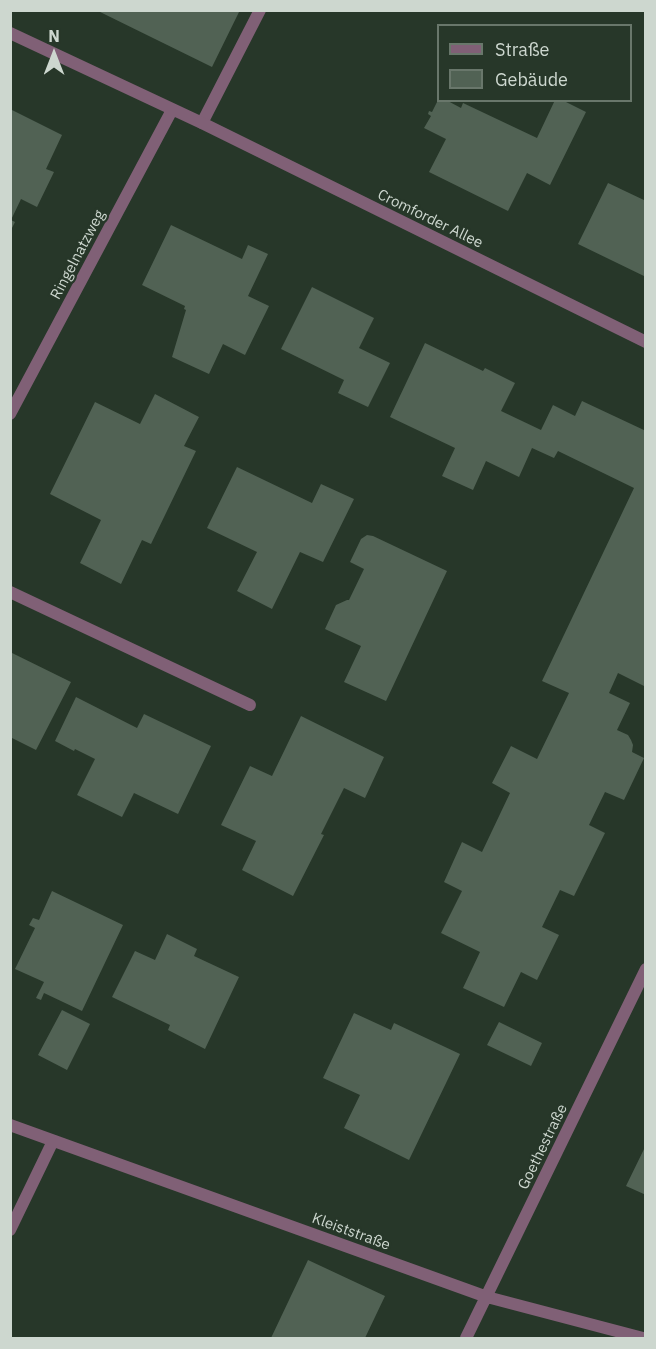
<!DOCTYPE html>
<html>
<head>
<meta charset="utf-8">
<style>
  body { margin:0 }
  #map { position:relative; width:656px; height:1349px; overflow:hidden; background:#273729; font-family:"IBM Plex Sans",sans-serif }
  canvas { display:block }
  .frame { position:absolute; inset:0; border:12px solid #cdd7cf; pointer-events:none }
  .legend { position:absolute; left:437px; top:24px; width:195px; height:78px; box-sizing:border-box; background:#273729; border:2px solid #69776b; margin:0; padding:8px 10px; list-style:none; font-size:18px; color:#cdd7cf }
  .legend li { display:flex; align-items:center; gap:12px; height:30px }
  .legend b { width:30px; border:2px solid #69776b }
  .north { position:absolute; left:24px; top:24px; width:60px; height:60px; -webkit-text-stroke:4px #273729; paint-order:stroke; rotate:0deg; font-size:16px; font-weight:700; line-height:24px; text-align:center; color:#cdd7cf }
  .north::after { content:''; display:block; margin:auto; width:21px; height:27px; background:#cdd7cf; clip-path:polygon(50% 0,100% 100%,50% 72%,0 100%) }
</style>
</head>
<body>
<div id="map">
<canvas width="656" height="1349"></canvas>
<div class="frame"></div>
<ul class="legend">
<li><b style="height:8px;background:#806076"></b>Straße</li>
<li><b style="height:16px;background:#516254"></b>Gebäude</li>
</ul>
<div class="north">N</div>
</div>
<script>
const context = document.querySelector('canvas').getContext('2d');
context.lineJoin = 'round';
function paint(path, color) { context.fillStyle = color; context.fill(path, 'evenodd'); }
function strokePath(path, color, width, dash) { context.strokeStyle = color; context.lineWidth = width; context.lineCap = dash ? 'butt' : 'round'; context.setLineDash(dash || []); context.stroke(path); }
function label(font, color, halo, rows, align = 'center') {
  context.font = font + ' "IBM Plex Sans",sans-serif'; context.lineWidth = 4.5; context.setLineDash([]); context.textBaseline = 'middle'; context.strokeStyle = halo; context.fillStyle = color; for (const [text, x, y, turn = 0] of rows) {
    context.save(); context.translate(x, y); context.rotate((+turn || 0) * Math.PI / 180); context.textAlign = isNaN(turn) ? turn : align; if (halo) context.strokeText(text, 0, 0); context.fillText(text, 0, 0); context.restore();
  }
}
const building = new Path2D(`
  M 96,10 L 240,10 L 212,67 Z
  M 438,100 L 446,100 L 461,108 L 463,103 L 537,138 L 555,100 L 562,100 L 586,112 L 550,185 L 527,173 L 508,211 L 429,172 L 446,139 L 424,128 L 431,116 L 428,114 L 429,111 L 432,112 Z
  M 10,109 L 62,135 L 46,169 L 54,172 L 37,207 L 21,199 L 11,220 L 15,222 L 10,232 Z
  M 608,183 L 646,201 L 646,277 L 578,244 Z
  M 171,225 L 242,259 L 248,245 L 268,254 L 248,296 L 269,306 L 245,355 L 223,344 L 209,374 L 172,357 L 186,310 L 184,309 L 185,306 L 142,285 Z
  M 312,287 L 374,318 L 359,348 L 390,363 L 368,407 L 338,393 L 344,380 L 281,349 Z
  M 425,343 L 483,371 L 485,368 L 515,383 L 501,411 L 541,430 L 553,405 L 575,416 L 582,401 L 646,431 L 646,687 L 618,673 L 609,693 L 630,703 L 617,730 L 628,735 L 631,740 L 633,745 L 632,752 L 644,758 L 624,800 L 605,792 L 589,825 L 605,833 L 574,896 L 560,890 L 542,927 L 559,935 L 537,980 L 521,972 L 504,1007 L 463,988 L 480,952 L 441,933 L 462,891 L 444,882 L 462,842 L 482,852 L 510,793 L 492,783 L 511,746 L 537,759 L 569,693 L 542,681 L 634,488 L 558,451 L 554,458 L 532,448 L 519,477 L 486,461 L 473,490 L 442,476 L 455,448 L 390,417 Z
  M 155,394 L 199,417 L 184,446 L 196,451 L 151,544 L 142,540 L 121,584 L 80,563 L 101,520 L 50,494 L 95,402 L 140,424 Z
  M 237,467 L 312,503 L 321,484 L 354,499 L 323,562 L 300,552 L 272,609 L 237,591 L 257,552 L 207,528 Z
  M 367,535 L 373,536 L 447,571 L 386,701 L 344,682 L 361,646 L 325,629 L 336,605 L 347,600 L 349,600 L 364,569 L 350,562 L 361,539 Z
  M 10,652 L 71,682 L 36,750 L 10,737 Z
  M 76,697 L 137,728 L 144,714 L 211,746 L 178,814 L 134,793 L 122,817 L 77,795 L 95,759 L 75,749 L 74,751 L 55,741 Z
  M 301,716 L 384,757 L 365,798 L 344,788 L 321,834 L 324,835 L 293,896 L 242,870 L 256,841 L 221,825 L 250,766 L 272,776 Z
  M 52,891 L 123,925 L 82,1011 L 44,993 L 41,1000 L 36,998 L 44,982 L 15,969 L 35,928 L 29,925 L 33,918 L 39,920 Z
  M 167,934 L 197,949 L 194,956 L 239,977 L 205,1049 L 168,1030 L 170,1025 L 112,997 L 135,951 L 155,960 Z
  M 62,1010 L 90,1024 L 67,1070 L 38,1055 Z
  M 354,1013 L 391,1030 L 394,1023 L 460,1054 L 409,1160 L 344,1128 L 360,1095 L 323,1078 Z
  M 499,1022 L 542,1043 L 531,1066 L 487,1045 Z
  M 646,1145 L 646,1195 L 626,1186 Z
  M 308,1260 L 385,1296 L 365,1338 L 271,1338 Z`);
const service = new Path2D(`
  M 202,123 L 260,10`);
const minor = new Path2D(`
  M 10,33 L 202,123 L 646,342
  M 10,414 L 172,110
  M 10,592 L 250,705
  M 10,1125 L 487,1297 L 643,1338
  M 10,1230 L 53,1141
  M 466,1338 L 646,969`);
const streetNames = [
  ["Cromforder Allee",430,219,26],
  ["Ringelnatzweg",78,255,-62],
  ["Goethestraße",543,1147,-64],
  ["Kleiststraße",351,1232,20]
];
paint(building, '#516254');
strokePath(service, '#806076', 12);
strokePath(minor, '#806076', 12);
label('15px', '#cdd7cf', '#273729', streetNames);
</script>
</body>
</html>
